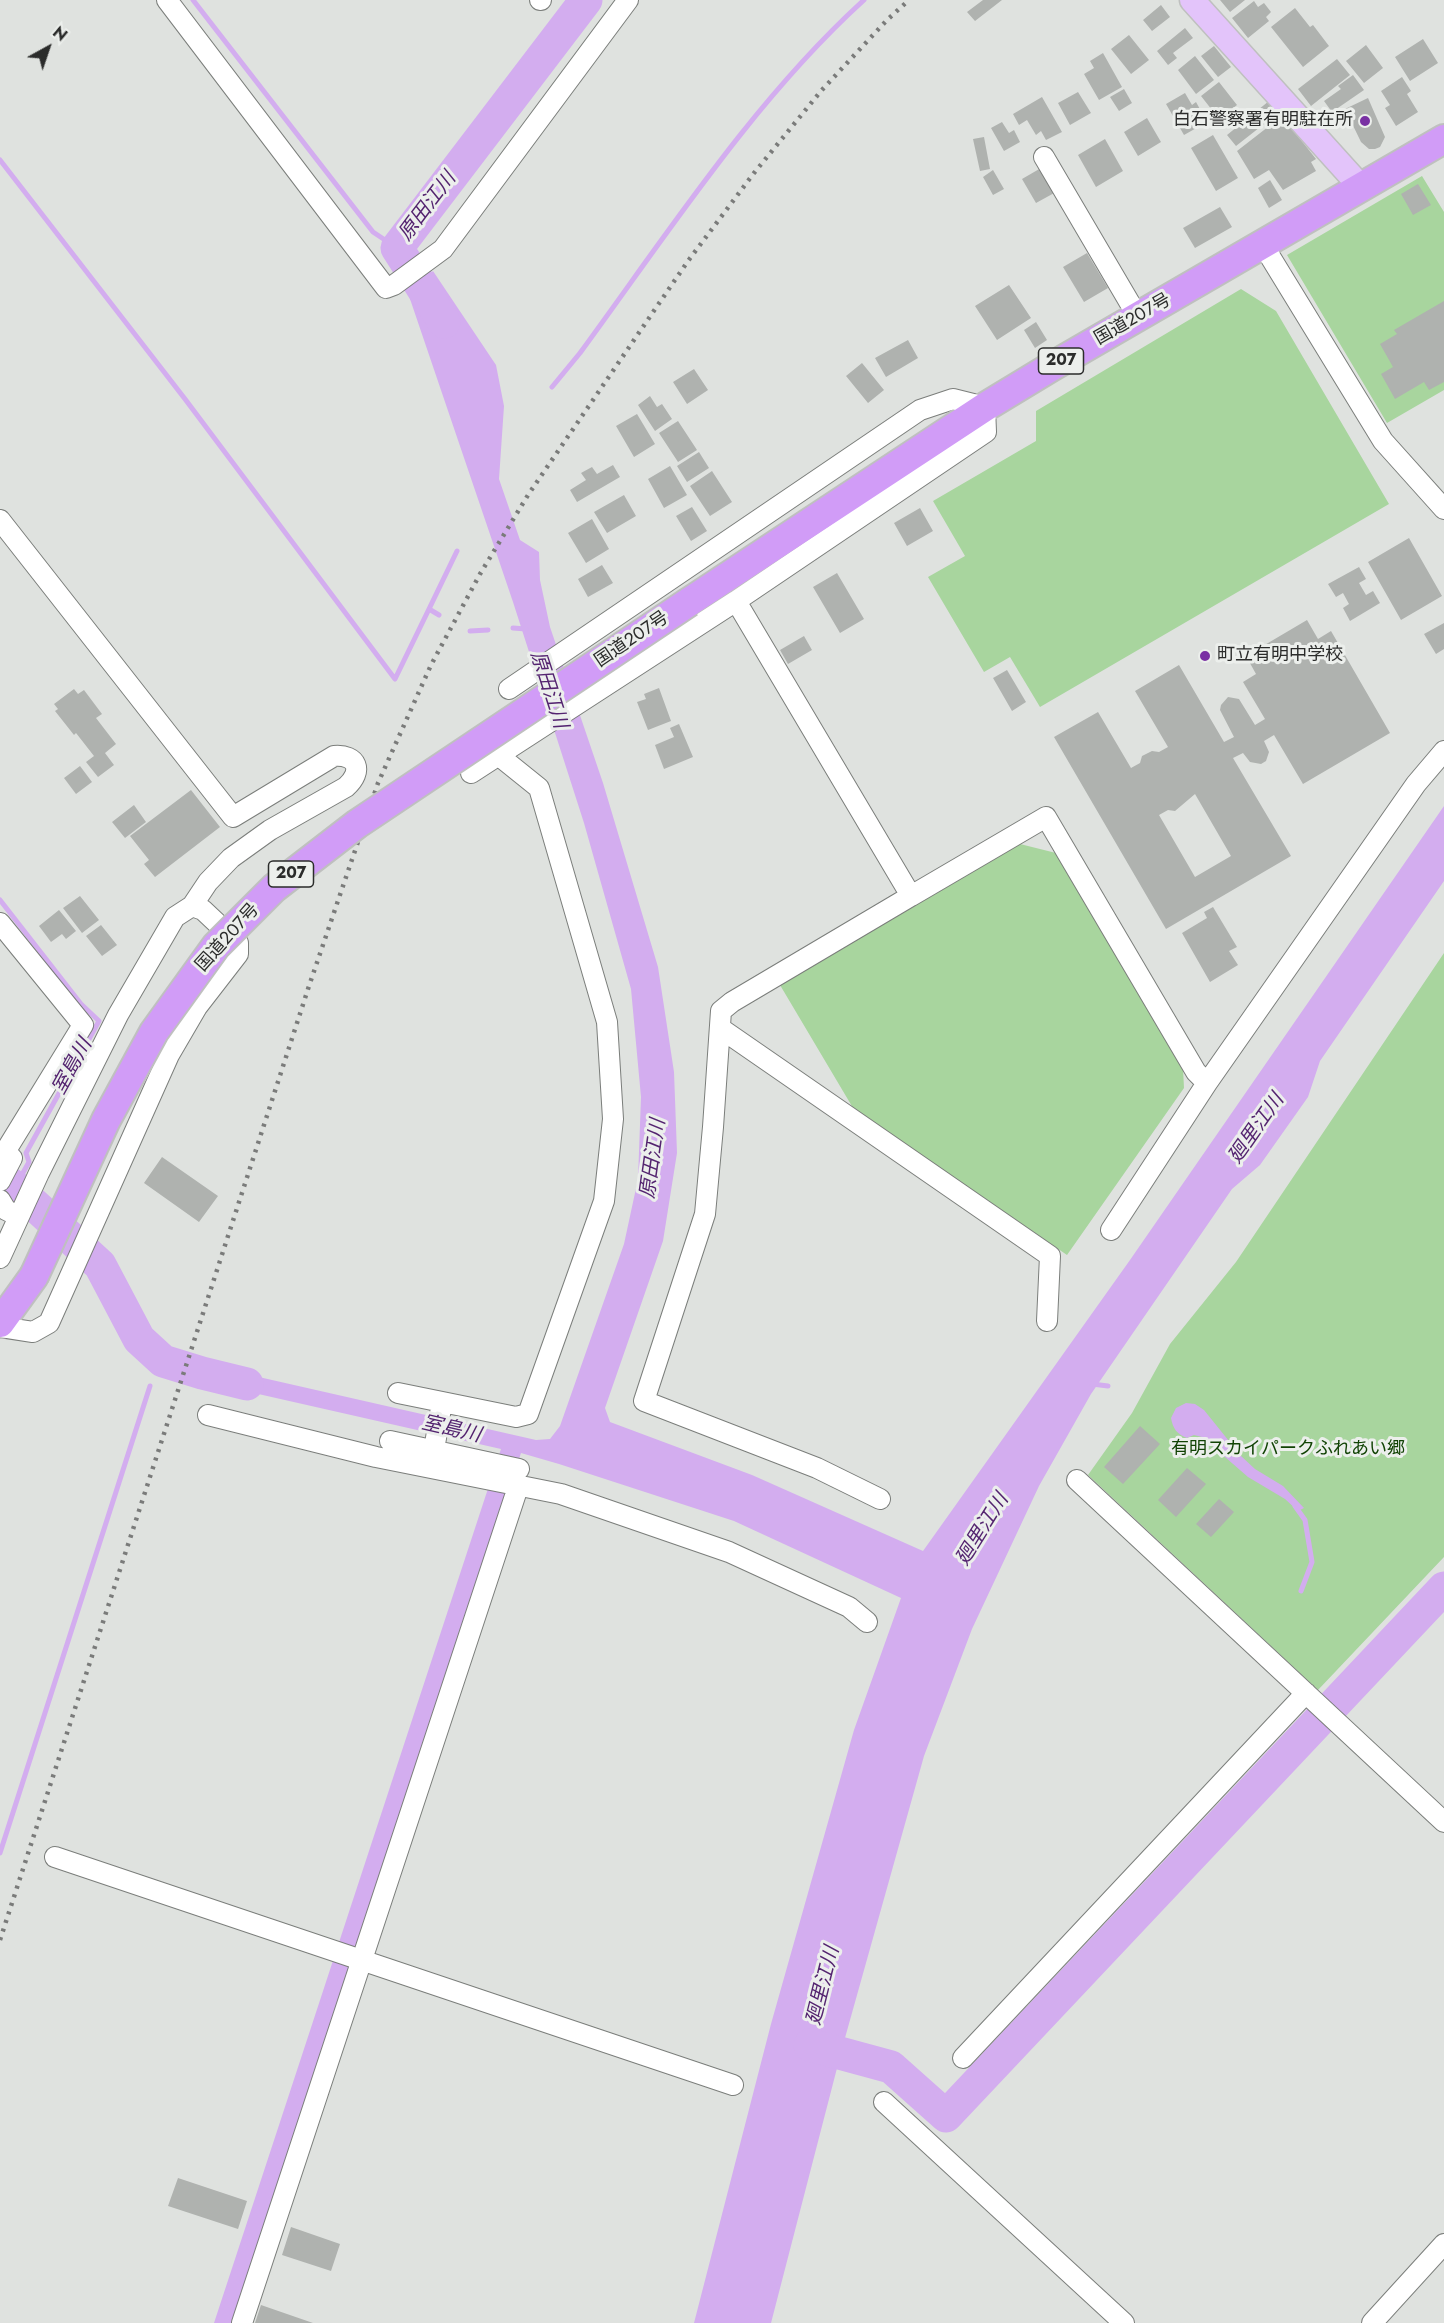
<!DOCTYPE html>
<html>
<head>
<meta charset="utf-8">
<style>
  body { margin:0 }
  #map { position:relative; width:1444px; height:2323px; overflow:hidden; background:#dfe2df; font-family:Jost,sans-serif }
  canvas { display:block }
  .north { position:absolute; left:18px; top:18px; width:60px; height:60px; -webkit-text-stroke:4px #ecefec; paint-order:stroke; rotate:40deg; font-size:16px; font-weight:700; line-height:24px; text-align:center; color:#2b2c2b }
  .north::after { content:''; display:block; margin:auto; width:21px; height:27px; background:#2b2c2b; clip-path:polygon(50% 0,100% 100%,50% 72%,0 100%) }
</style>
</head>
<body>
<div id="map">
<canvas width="1444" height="2323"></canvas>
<div class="north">N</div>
</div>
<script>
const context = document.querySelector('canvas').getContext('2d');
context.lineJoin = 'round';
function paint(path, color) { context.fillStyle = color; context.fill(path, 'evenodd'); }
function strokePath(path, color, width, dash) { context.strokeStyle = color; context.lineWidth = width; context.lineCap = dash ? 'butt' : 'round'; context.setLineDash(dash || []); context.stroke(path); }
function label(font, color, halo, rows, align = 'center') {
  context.font = font + ' Jost,"Noto Sans JP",sans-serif'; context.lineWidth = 6; context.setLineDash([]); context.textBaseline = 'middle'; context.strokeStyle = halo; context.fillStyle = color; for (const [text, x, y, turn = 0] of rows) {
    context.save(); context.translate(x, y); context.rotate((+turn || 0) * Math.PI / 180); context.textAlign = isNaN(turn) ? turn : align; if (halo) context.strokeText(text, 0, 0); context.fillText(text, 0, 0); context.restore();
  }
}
const green = new Path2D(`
  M 1422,176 L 1444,212 L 1444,390 L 1387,423 L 1287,255 Z
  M 1241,289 L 1276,311 L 1389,504 L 1040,707 L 1010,657 L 984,672 L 928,577 L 965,556 L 933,501 L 1036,441 L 1036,411 Z
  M 1020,844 L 1056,853 L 1183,1068 L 1184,1088 L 1067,1255 L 853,1108 L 780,985 Z
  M 1444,953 L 1444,1557 L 1318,1690 L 1088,1475 L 1132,1413 L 1170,1344 L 1236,1262 Z`);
const water = new Path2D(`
  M 433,271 L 496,365 L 504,406 L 499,479 L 520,540 L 539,552 L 540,580 L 550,627 L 603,783 L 658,967 L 674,1072 L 677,1153 L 663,1241 L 605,1408 L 610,1422 L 752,1475 L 923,1551 L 1130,1260 L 1444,806 L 1444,881 L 1320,1061 L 1308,1097 L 1260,1165 L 1232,1189 L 1091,1394 L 1039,1486 L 972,1629 L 924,1756 L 843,2045 L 771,2323 L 694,2323 L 771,2024 L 854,1730 L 901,1598 L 734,1521 L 559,1464 L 521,1453 L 234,2323 L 214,2323 L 501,1449 L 201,1381 L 206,1365 L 536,1440 L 550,1439 L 560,1426 L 624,1244 L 638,1179 L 641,1097 L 631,989 L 584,823 L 513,602 L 409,296 Z
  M 1186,1403 L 1195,1404 L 1204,1410 L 1241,1456 L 1255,1469 L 1283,1486 L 1304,1508 L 1298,1511 L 1285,1499 L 1248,1477 L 1202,1437 L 1194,1435 L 1187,1438 C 1177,1434 1173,1429 1171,1418 L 1176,1408 Z`);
const stream = new Path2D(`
  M 193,0 L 373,232 L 397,248
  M 0,160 L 185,399 L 395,679 L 429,609 L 439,615
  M 552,387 L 580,353 C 668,233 754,100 864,0
  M 429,609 L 457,551
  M 513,628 L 526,629
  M 470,631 L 488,630
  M 0,900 L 81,1004 L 99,1021 L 26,1153 L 29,1162 L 15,1187
  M 1092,1384 L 1108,1386
  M 1295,1506 L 1305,1520 L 1312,1562 L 1301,1591
  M 0,1853 L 150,1386`);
const river = new Path2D(`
  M 444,322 L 397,248 L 586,0
  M 0,1177 L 15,1187 L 100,1265 L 139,1339 L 163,1361 L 202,1373 L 247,1384
  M 810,2045 L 891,2067 L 946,2116 L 1444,1588`);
const building = new Path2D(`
  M 983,0 L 1002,0 L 975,21 L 967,12 Z
  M 1220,0 L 1245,0 L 1230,12 Z
  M 1254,1 L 1258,7 L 1264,3 L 1271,12 L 1266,17 L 1269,21 L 1248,38 L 1232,18 Z
  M 1161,5 L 1170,17 L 1152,31 L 1143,20 Z
  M 1295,8 L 1310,27 L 1313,25 L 1329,46 L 1303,67 L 1271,27 Z
  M 1185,28 L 1193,38 L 1173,53 L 1177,58 L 1168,65 L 1157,51 Z
  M 1129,35 L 1149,60 L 1131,74 L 1111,49 Z
  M 1423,39 L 1438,63 L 1410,81 L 1395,57 Z
  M 1366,45 L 1383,68 L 1364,83 L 1346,61 Z
  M 1214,46 L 1231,67 L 1218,77 L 1201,56 Z
  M 1103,53 L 1122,87 L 1099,100 L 1084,74 L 1094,68 L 1090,61 Z
  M 1195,56 L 1214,80 L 1196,94 L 1178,70 Z
  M 1337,59 L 1350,75 L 1311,106 L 1298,89 Z
  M 1353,75 L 1364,90 L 1332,112 L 1324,101 L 1341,89 L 1338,86 Z
  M 1402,77 L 1411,91 L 1407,94 L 1418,112 L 1396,126 L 1385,108 L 1390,105 L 1381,91 Z
  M 1219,82 L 1237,105 L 1219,119 L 1201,96 Z
  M 1124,89 L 1132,103 L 1119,111 L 1110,97 Z
  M 1078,92 L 1091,113 L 1070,125 L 1058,103 Z
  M 1185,93 L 1192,105 L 1196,102 L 1207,122 L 1184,135 L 1166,104 Z
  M 1042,97 L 1062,132 L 1046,140 L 1041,131 L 1036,135 L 1027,120 L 1019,125 L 1013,114 Z
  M 1368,98 L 1385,137 L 1380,147 L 1375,149 L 1369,149 L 1361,142 L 1345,109 Z
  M 1269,101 L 1278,113 L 1236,146 L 1227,135 Z
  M 1282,116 L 1316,159 L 1311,162 L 1316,171 L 1283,190 L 1269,170 L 1254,179 L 1237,151 Z
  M 1147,118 L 1161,142 L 1138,156 L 1124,132 Z
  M 1002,122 L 1009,133 L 1014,130 L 1020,142 L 1004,151 L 991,128 Z
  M 1213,135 L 1238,178 L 1216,191 L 1191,148 Z
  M 984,137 L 990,169 L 980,171 L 973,139 Z
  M 1105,139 L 1123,171 L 1096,187 L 1078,155 Z
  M 1041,168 L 1056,192 L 1036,203 L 1022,179 Z
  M 993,170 L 1004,189 L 993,195 L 983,177 Z
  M 1270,180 L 1282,200 L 1269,208 L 1258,188 Z
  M 1418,184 L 1431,205 L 1413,215 L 1401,194 Z
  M 1220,207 L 1232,227 L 1195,248 L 1183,228 Z
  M 1087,253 L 1108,288 L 1084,302 L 1063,267 Z
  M 1009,285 L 1031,318 L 997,340 L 975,306 Z
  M 1444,301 L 1444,382 L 1429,390 L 1424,382 L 1395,399 L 1381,374 L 1393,367 L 1380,344 L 1397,334 L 1394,330 Z
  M 1036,322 L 1047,340 L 1035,348 L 1024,330 Z
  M 908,340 L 918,358 L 886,377 L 875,358 Z
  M 862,363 L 884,390 L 868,403 L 846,376 Z
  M 694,369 L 708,390 L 687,404 L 673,382 Z
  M 650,396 L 657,407 L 662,404 L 672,419 L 655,431 L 638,405 Z
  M 637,414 L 655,444 L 634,457 L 616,426 Z
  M 678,421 L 697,450 L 678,462 L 659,433 Z
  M 699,452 L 709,468 L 687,482 L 677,466 Z
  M 613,465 L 620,477 L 577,502 L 570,490 L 586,480 L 581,473 L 592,467 L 597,474 Z
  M 670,466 L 687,495 L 664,508 L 648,479 Z
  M 712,471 L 732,502 L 710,516 L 690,486 Z
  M 624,495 L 636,516 L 607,533 L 594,512 Z
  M 692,507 L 707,531 L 691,541 L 676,516 Z
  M 920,508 L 933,531 L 907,546 L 894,523 Z
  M 592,519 L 609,549 L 586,563 L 568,533 Z
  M 1409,538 L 1442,596 L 1401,620 L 1368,562 Z
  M 602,565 L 613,583 L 588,597 L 578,579 Z
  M 1359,567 L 1366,579 L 1359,583 L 1366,595 L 1373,591 L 1380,603 L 1350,621 L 1343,608 L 1349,604 L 1343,593 L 1336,597 L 1328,584 Z
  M 837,573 L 864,619 L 840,633 L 813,587 Z
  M 1307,620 L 1318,639 L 1331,631 L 1390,733 L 1303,784 L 1274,735 L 1264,741 L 1269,752 L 1266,761 L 1261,764 L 1250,762 L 1243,753 L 1233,758 L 1291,856 L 1166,929 L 1054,737 L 1098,712 L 1131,768 L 1140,763 L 1142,756 L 1152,751 L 1159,752 L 1168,747 L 1135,691 L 1179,665 L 1224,742 L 1234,737 L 1220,710 L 1221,705 L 1228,697 L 1239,699 L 1255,725 L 1265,719 L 1243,682 L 1256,674 L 1246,656 ZM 1195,794 L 1231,856 L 1195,877 L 1159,815 L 1168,810 L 1175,811 Z
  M 1444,623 L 1444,649 L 1436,654 L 1424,634 Z
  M 804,636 L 812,650 L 788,664 L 780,650 Z
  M 1007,670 L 1026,702 L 1012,711 L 993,678 Z
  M 659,688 L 671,721 L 648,730 L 637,702 L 646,699 L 644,694 Z
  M 74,689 L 78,694 L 84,690 L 102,714 L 96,718 L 116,744 L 105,753 L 114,765 L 98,777 L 86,762 L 94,756 L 76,733 L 74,735 L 55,711 L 58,709 L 54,704 Z
  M 679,724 L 693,757 L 664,769 L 655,745 L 674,737 L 670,728 Z
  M 80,766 L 92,782 L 76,794 L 64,778 Z
  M 191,790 L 220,827 L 155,877 L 144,864 L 149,860 L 130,836 Z
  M 134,805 L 146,822 L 125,838 L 112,822 Z
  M 80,896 L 99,920 L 82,933 L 63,908 Z
  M 1213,907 L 1237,947 L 1229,951 L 1238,965 L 1210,982 L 1182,933 L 1207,918 L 1204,912 Z
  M 59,910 L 76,931 L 66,939 L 62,934 L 51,942 L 39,926 Z
  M 101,925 L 117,945 L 102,956 L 86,936 Z
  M 162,1157 L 218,1196 L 199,1222 L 144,1183 Z
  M 1140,1426 L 1160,1444 L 1123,1484 L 1104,1467 Z
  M 1187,1468 L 1206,1484 L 1176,1517 L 1158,1500 Z
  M 1219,1499 L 1234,1512 L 1211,1537 L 1196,1524 Z
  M 178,2178 L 247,2201 L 238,2229 L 168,2206 Z
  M 291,2227 L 340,2244 L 331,2271 L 282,2255 Z
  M 261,2305 L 313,2323 L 255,2323 Z`);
const minor = new Path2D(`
  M 167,0 L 386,288 L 394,285 L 443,249 L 628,0
  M 540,0 L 541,0
  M 1044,157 L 1138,317
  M 1263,245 L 1383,441 L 1444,509
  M 0,520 L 233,817 L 334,756 C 357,754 364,771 346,787 L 270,830 L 231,858 L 208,882 L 192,906 L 175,917 L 118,1015 L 39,1173 L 0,1258
  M 509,689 L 920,410 L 953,399 L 985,407 L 986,432 L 736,601 L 911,896 L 732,1002 L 721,1011 L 713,1127 L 705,1214 L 644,1401 L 817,1468 L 880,1499
  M 471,773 L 736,601
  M 911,896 L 1046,817 L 1196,1072 L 1207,1083
  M 0,923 L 83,1025 L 5,1152 L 12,1158 L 0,1181
  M 720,1028 L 1050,1256 L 1047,1321
  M 0,1200 L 6,1210 L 18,1216
  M 1111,1230 L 1207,1083 L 1416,784 L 1444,751
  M 0,1327 L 33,1332 L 49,1323 L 169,1055 L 197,1007 L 238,954 L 238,943 L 203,910 L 192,906
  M 398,1393 L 516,1417 L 528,1414 L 604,1201 L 613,1119 L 607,1022 L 539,788 L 498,755
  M 208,1415 L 376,1457 L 561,1494 L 729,1552 L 849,1607 L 867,1622
  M 390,1441 L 519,1469
  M 434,1450 L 442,1402
  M 1077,1480 L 1444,1822
  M 55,1857 L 733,2085
  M 963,2058 L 1306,1693
  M 884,2102 L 1124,2323
  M 242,2323 L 519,1484
  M 1372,2323 L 1444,2244`);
const major = new Path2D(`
  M 1192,0 L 1361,187`);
const highway = new Path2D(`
  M 689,602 L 985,407 L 1051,367 L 1444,139
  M 0,1323 L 34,1276`);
const rail = new Path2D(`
  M 0,1940 L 309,986 L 378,783 L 431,665 L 480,574 L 528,495 L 688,261 L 754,173 L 821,91 L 887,20 L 909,0`);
const highwayBridge = new Path2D(`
  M 34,1276 L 106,1120 L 154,1032 L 216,946 L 274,888 L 357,824 L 689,602`);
const markers = [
  [1365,121,6,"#7930a3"],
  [1205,656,6,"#7930a3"]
];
const shields = [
  [1061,361,45],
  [291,874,45]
];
const shieldNames = [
  ["207",1061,361],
  ["207",291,874]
];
const poiNames = [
  ["白石警察署有明駐在所",1353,121],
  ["町立有明中学校",1217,656,"left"]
];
const streetNames = [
  ["国道207号",1133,320,-30],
  ["国道207号",632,640,-34],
  ["国道207号",228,938,-48]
];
const parkNames = [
  ["有明スカイパークふれあい郷",1288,1450]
];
const waterNames = [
  ["原田江川",428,207,-53],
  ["原田江川",548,690,72],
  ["室島川",73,1067,-61],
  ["廻里江川",1257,1129,-55],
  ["原田江川",654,1159,-82],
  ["室島川",451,1430,13],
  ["廻里江川",983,1530,-58],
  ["廻里江川",824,1986,-76]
];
paint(green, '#a8d59e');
paint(water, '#d3adef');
strokePath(stream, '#d3adef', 5);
strokePath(river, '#d3adef', 33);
paint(building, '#afb2af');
strokePath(minor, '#7b7e7b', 22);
strokePath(major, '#bfc0bf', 27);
strokePath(highway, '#bfc0bf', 32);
strokePath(minor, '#fff', 20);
strokePath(major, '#e3c4fa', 24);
strokePath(highway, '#d19cf7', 28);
strokePath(rail, '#7a7b7a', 4.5, [3, 6]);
strokePath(highwayBridge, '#bfc0bf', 32, []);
strokePath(highwayBridge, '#d19cf7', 28);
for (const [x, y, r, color] of markers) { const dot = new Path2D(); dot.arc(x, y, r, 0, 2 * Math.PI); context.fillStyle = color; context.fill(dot); strokePath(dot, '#ecefec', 2); }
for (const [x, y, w] of shields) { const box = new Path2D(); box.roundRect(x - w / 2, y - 13, w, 26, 4.5); context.fillStyle = '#ecefec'; context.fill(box); strokePath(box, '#2b2c2b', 1.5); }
label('bold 16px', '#2b2c2b', null, shieldNames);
label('18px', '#2b2c2b', '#ecefec', poiNames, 'right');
label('18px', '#2b2c2b', '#ecefec', streetNames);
label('18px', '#114304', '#ecefec', parkNames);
label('italic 20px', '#542470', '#ecefec', waterNames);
</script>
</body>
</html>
